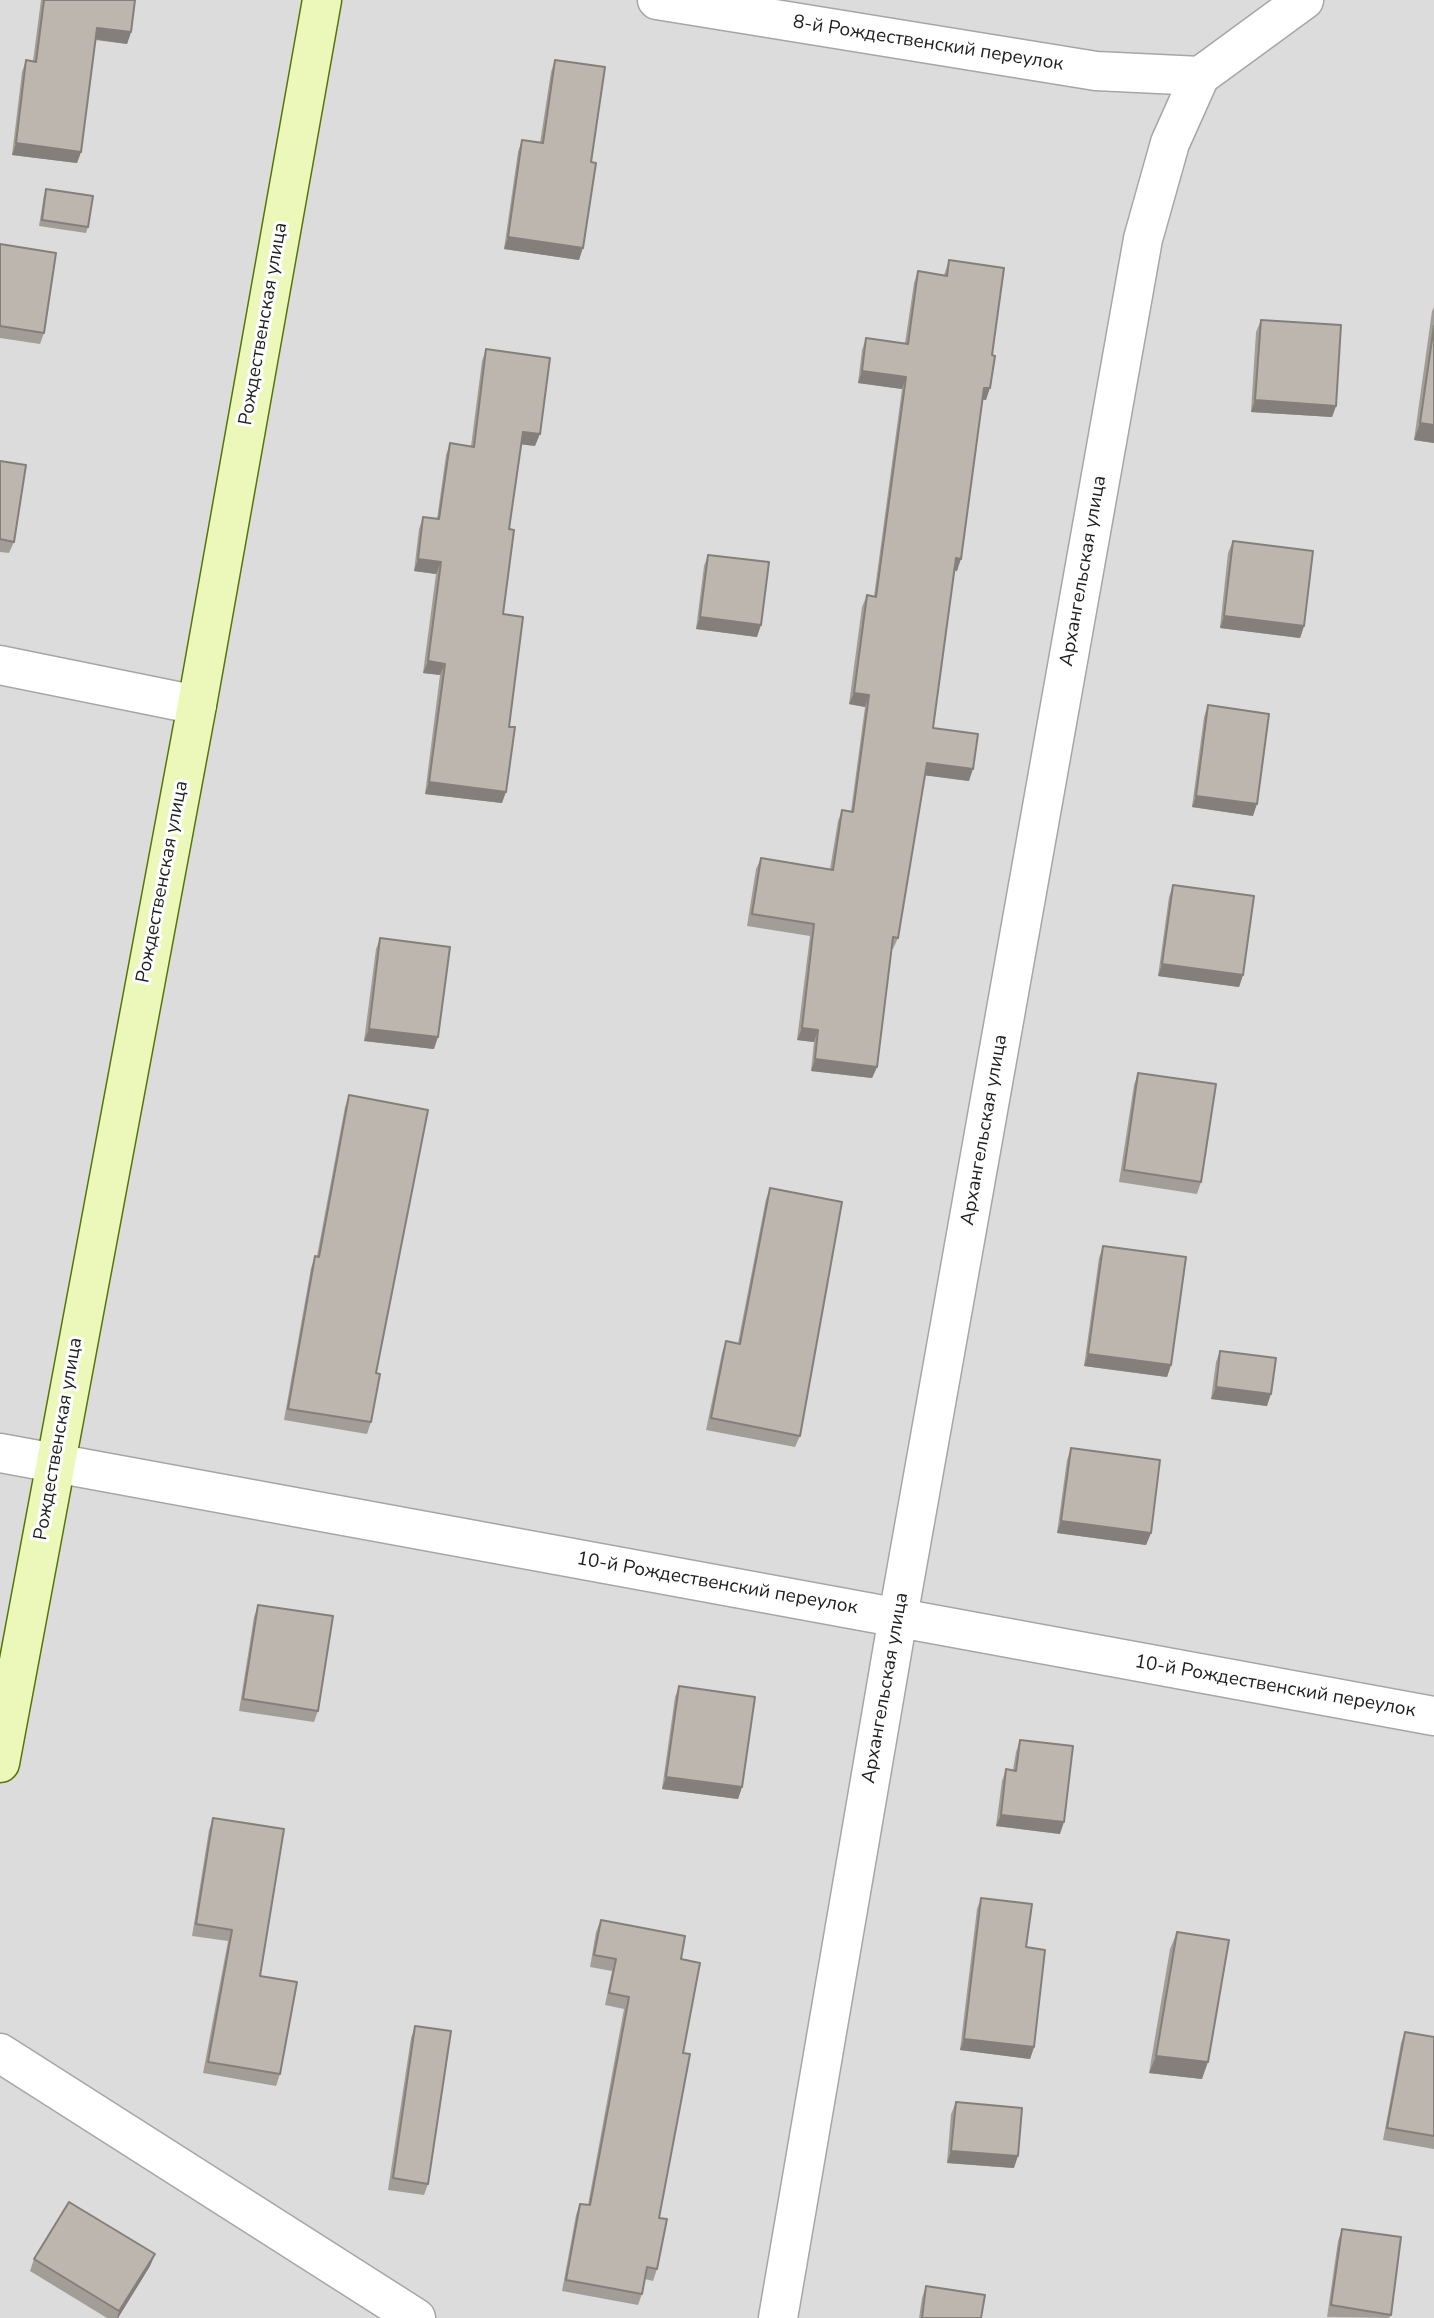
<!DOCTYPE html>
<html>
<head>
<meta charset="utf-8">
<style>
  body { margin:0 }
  canvas { display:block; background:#efeee5 }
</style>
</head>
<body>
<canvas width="1434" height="2318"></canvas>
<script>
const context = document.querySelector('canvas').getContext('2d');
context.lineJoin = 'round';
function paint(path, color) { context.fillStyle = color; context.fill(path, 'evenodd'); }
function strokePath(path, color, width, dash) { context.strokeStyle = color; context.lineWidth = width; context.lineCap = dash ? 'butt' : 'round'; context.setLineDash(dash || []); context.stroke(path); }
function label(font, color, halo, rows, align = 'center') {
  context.font = font + ' "Nunito Sans",sans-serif'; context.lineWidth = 6; context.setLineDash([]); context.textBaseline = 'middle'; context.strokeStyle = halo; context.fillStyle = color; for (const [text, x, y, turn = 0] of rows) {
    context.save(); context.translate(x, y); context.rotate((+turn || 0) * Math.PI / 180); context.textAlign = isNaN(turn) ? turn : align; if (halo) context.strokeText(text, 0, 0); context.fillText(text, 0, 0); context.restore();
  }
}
const residential = new Path2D(`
  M 0,0 L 1434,0 L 1434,2318 L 0,2318 Z`);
const street = new Path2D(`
  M 657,0 L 1096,71 L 1200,76
  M 0,665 L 197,705
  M 0,1453 L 1434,1716
  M 0,2053 L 416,2318
  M 778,2318 L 898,1617 L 1143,239 L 1170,143 L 1200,76 L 1304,0`);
const secondary = new Path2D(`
  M 0,1763 L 197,705 L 322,0`);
const wall = new Path2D(`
  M 41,0 L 135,0 L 131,32 L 127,44 L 95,40 L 81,152 L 77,163 L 12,155 L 22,72 L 26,60 L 33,61 Z
  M 555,60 L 591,162 L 579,260 L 504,249 L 518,152 L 522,140 L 540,143 L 551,72 Z
  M 46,189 L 88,227 L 86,233 L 39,226 L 44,195 Z
  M 0,244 L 44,333 L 40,344 L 0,338 Z
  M 949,260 L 986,400 L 983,400 L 957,571 L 954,570 L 933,728 L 969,781 L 925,775 L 898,938 L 893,949 L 892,949 L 877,1067 L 872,1078 L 811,1071 L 814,1042 L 797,1040 L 810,936 L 747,926 L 756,869 L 761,858 L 830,869 L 838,821 L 842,810 L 851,811 L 865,707 L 849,704 L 862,607 L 867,595 L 874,596 L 902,389 L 858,383 L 862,350 L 866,338 L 905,343 L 914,283 L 918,271 L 944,275 Z
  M 1434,307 L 1434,443 L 1414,440 L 1432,311 Z
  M 1261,320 L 1336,406 L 1332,417 L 1251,412 L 1256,332 Z
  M 486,349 L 535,446 L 521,444 L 509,529 L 503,614 L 509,727 L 502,803 L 425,794 L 440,675 L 423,673 L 436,574 L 414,571 L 419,529 L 423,517 L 437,519 L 446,455 L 450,443 L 471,446 L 482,361 Z
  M 0,461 L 14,542 L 9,553 L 0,552 Z
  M 1233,541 L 1304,626 L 1300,638 L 1220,628 L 1228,553 Z
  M 708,555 L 757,637 L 696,629 L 704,566 Z
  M 1208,705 L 1253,816 L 1192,807 L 1204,717 Z
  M 1173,885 L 1243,975 L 1239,987 L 1158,976 L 1169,897 Z
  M 380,938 L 434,1049 L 364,1041 L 376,949 Z
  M 1138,1073 L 1201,1182 L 1197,1194 L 1119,1182 L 1134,1085 Z
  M 349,1095 L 376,1373 L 371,1422 L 367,1434 L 284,1420 L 311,1268 L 315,1256 L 317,1256 L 345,1107 Z
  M 770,1188 L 800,1436 L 795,1447 L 706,1430 L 722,1353 L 726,1341 L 738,1343 L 766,1199 Z
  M 1103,1246 L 1171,1365 L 1167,1377 L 1084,1366 L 1099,1258 Z
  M 1220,1351 L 1267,1406 L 1211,1399 L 1216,1362 Z
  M 1071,1448 L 1151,1533 L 1146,1545 L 1057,1533 L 1067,1460 Z
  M 258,1605 L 318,1711 L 314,1722 L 239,1711 L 254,1617 Z
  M 679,1686 L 742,1787 L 738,1799 L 662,1789 L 675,1697 Z
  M 1020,1740 L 1060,1834 L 996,1826 L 1002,1781 L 1006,1769 L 1013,1770 L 1016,1752 Z
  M 213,1818 L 260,1976 L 280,2074 L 276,2086 L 203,2073 L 228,1941 L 192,1936 L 209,1830 Z
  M 981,1898 L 1026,1947 L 1034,2047 L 1030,2059 L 960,2050 L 977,1909 Z
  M 601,1920 L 681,1959 L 683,2053 L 659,2218 L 657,2269 L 653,2281 L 645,2279 L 642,2294 L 638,2305 L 562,2291 L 576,2215 L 580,2204 L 588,2205 L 624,2009 L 605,2005 L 612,1971 L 590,1967 L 596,1932 Z
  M 1177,1932 L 1202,2079 L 1149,2073 L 1170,1949 Z
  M 415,2026 L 428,2184 L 424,2195 L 388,2190 L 411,2038 Z
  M 1405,2032 L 1434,2037 L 1434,2149 L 1383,2140 L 1401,2043 Z
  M 956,2102 L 1014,2168 L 947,2163 L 951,2114 Z
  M 1342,2229 L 1391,2315 L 1389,2318 L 1327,2317 L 1338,2241 Z
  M 155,2254 L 150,2266 L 118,2318 L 107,2318 L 30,2271 L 34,2259 Z
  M 926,2286 L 981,2318 L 919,2318 L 922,2298 Z`);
const shadedWall = new Path2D(`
  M 97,28 L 131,32 L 127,44 L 93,39 Z
  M 16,143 L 81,152 L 77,163 L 12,155 Z
  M 508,237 L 583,248 L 579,260 L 504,249 Z
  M 862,371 L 906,377 L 902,389 L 858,383 Z
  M 984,388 L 990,388 L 986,400 L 980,399 Z
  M 1255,400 L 1336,406 L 1332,417 L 1251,412 Z
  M 1420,423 L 1434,425 L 1434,443 L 1414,440 Z
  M 523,432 L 540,434 L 535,446 L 518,444 Z
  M 956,558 L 961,559 L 957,571 L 951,570 Z
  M 418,559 L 441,562 L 436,574 L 414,571 Z
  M 1224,616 L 1304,626 L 1300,638 L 1220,628 Z
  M 700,617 L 761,625 L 757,637 L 696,629 Z
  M 428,661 L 445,664 L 440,675 L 423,673 Z
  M 854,693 L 869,695 L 865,707 L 849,704 Z
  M 927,763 L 973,769 L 969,781 L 922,775 Z
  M 429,782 L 506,792 L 502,803 L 425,794 Z
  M 1196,796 L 1257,804 L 1253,816 L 1192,807 Z
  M 1162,964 L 1243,975 L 1239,987 L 1158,976 Z
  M 802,1028 L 818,1030 L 814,1042 L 797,1040 Z
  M 369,1029 L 438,1037 L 434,1049 L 364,1041 Z
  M 815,1059 L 877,1067 L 872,1078 L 811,1071 Z
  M 1088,1354 L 1171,1365 L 1167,1377 L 1084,1366 Z
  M 1216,1387 L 1271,1394 L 1267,1406 L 1211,1399 Z
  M 1061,1521 L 1151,1533 L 1146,1545 L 1057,1533 Z
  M 666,1777 L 742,1787 L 738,1799 L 662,1789 Z
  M 1001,1815 L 1064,1822 L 1060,1834 L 996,1826 Z
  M 964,2039 L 1034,2047 L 1030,2059 L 960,2050 Z
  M 1156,2056 L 1208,2062 L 1202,2079 L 1149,2073 Z
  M 951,2151 L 1018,2156 L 1014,2168 L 947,2163 Z
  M 155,2254 L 150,2266 L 118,2318 L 117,2318 L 119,2311 Z`);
const building = new Path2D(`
  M 44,0 L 135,0 L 131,32 L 97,28 L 81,152 L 16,143 L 26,60 L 36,62 Z
  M 555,60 L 605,67 L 591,162 L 596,163 L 583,248 L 508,237 L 522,140 L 543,143 Z
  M 46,189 L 93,196 L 88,227 L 42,220 Z
  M 0,244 L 56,253 L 44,333 L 0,326 Z
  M 949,260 L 1004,268 L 992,355 L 995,356 L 990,388 L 984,388 L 961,559 L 956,558 L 933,728 L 978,734 L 973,769 L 927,763 L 898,938 L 893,937 L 877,1067 L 815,1059 L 818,1030 L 802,1028 L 814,924 L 752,914 L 761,858 L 833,870 L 842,810 L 853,812 L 869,695 L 854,693 L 867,595 L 876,597 L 906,377 L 862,371 L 866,338 L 908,344 L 918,271 L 947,276 Z
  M 1261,320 L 1341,325 L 1336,406 L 1255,400 Z
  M 1434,326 L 1434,425 L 1420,423 Z
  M 486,349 L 550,358 L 540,434 L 523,432 L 509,529 L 514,530 L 503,614 L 523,617 L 509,727 L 515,727 L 506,792 L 429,782 L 445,664 L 428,661 L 441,562 L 418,559 L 423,517 L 439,519 L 450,443 L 474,447 Z
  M 0,461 L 26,465 L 14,542 L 0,539 Z
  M 1233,541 L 1313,551 L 1304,626 L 1224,616 Z
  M 708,555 L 769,562 L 761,625 L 700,617 Z
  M 1208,705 L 1269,714 L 1257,804 L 1196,796 Z
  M 1173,885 L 1254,896 L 1243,975 L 1162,964 Z
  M 380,938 L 450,947 L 438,1037 L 369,1029 Z
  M 1138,1073 L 1216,1084 L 1201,1182 L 1124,1170 Z
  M 349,1095 L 428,1110 L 376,1373 L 380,1374 L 371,1422 L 288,1409 L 315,1256 L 319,1257 Z
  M 770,1188 L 842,1202 L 800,1436 L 711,1418 L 726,1341 L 740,1344 Z
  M 1103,1246 L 1186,1257 L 1171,1365 L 1088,1354 Z
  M 1220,1351 L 1276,1358 L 1271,1394 L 1216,1387 Z
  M 1071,1448 L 1160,1460 L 1151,1533 L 1061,1521 Z
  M 258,1605 L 333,1616 L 318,1711 L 243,1699 Z
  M 679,1686 L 755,1697 L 742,1787 L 666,1777 Z
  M 1020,1740 L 1073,1746 L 1064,1822 L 1001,1815 L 1006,1769 L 1016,1771 Z
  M 213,1818 L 284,1829 L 260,1976 L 297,1982 L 280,2074 L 208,2062 L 232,1930 L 196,1924 Z
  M 981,1898 L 1032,1904 L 1026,1947 L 1045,1950 L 1034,2047 L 964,2039 Z
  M 601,1920 L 685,1936 L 681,1959 L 700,1963 L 683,2053 L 690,2054 L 659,2218 L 667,2219 L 657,2269 L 647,2267 L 642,2294 L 566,2280 L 580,2204 L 590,2205 L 629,1997 L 609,1993 L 616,1959 L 594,1955 Z
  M 1177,1932 L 1229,1940 L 1208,2062 L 1156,2056 Z
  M 415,2026 L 451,2031 L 428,2184 L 393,2178 Z
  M 1405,2032 L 1434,2037 L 1434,2136 L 1387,2128 Z
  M 956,2102 L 1022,2108 L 1018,2156 L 951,2151 Z
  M 69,2202 L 155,2254 L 119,2311 L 34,2259 Z
  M 1342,2229 L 1401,2237 L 1391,2315 L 1331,2305 Z
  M 926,2286 L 985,2295 L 981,2318 L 922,2318 Z`);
const streetNames = [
  ["8-й Рождественский переулок",928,44,9],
  ["Рождественская улица",264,324,-80],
  ["Архангельская улица",1084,571,-80],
  ["Рождественская улица",163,882,-79],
  ["Архангельская улица",985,1130,-80],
  ["Рождественская улица",59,1439,-80],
  ["10-й Рождественский переулок",717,1584,10],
  ["10-й Рождественский переулок",1275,1687,10],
  ["Архангельская улица",886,1688,-80]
];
paint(residential, '#dddcdc');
strokePath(street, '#a6a6a6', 41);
strokePath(secondary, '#577507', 41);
strokePath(street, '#fff', 38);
strokePath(secondary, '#ebf8ba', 38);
paint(wall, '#a29d96');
paint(shadedWall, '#847f7a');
paint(building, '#bcb6ae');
strokePath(building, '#847f7a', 2);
label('19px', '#1f1f1f', '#fff', streetNames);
</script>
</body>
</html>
